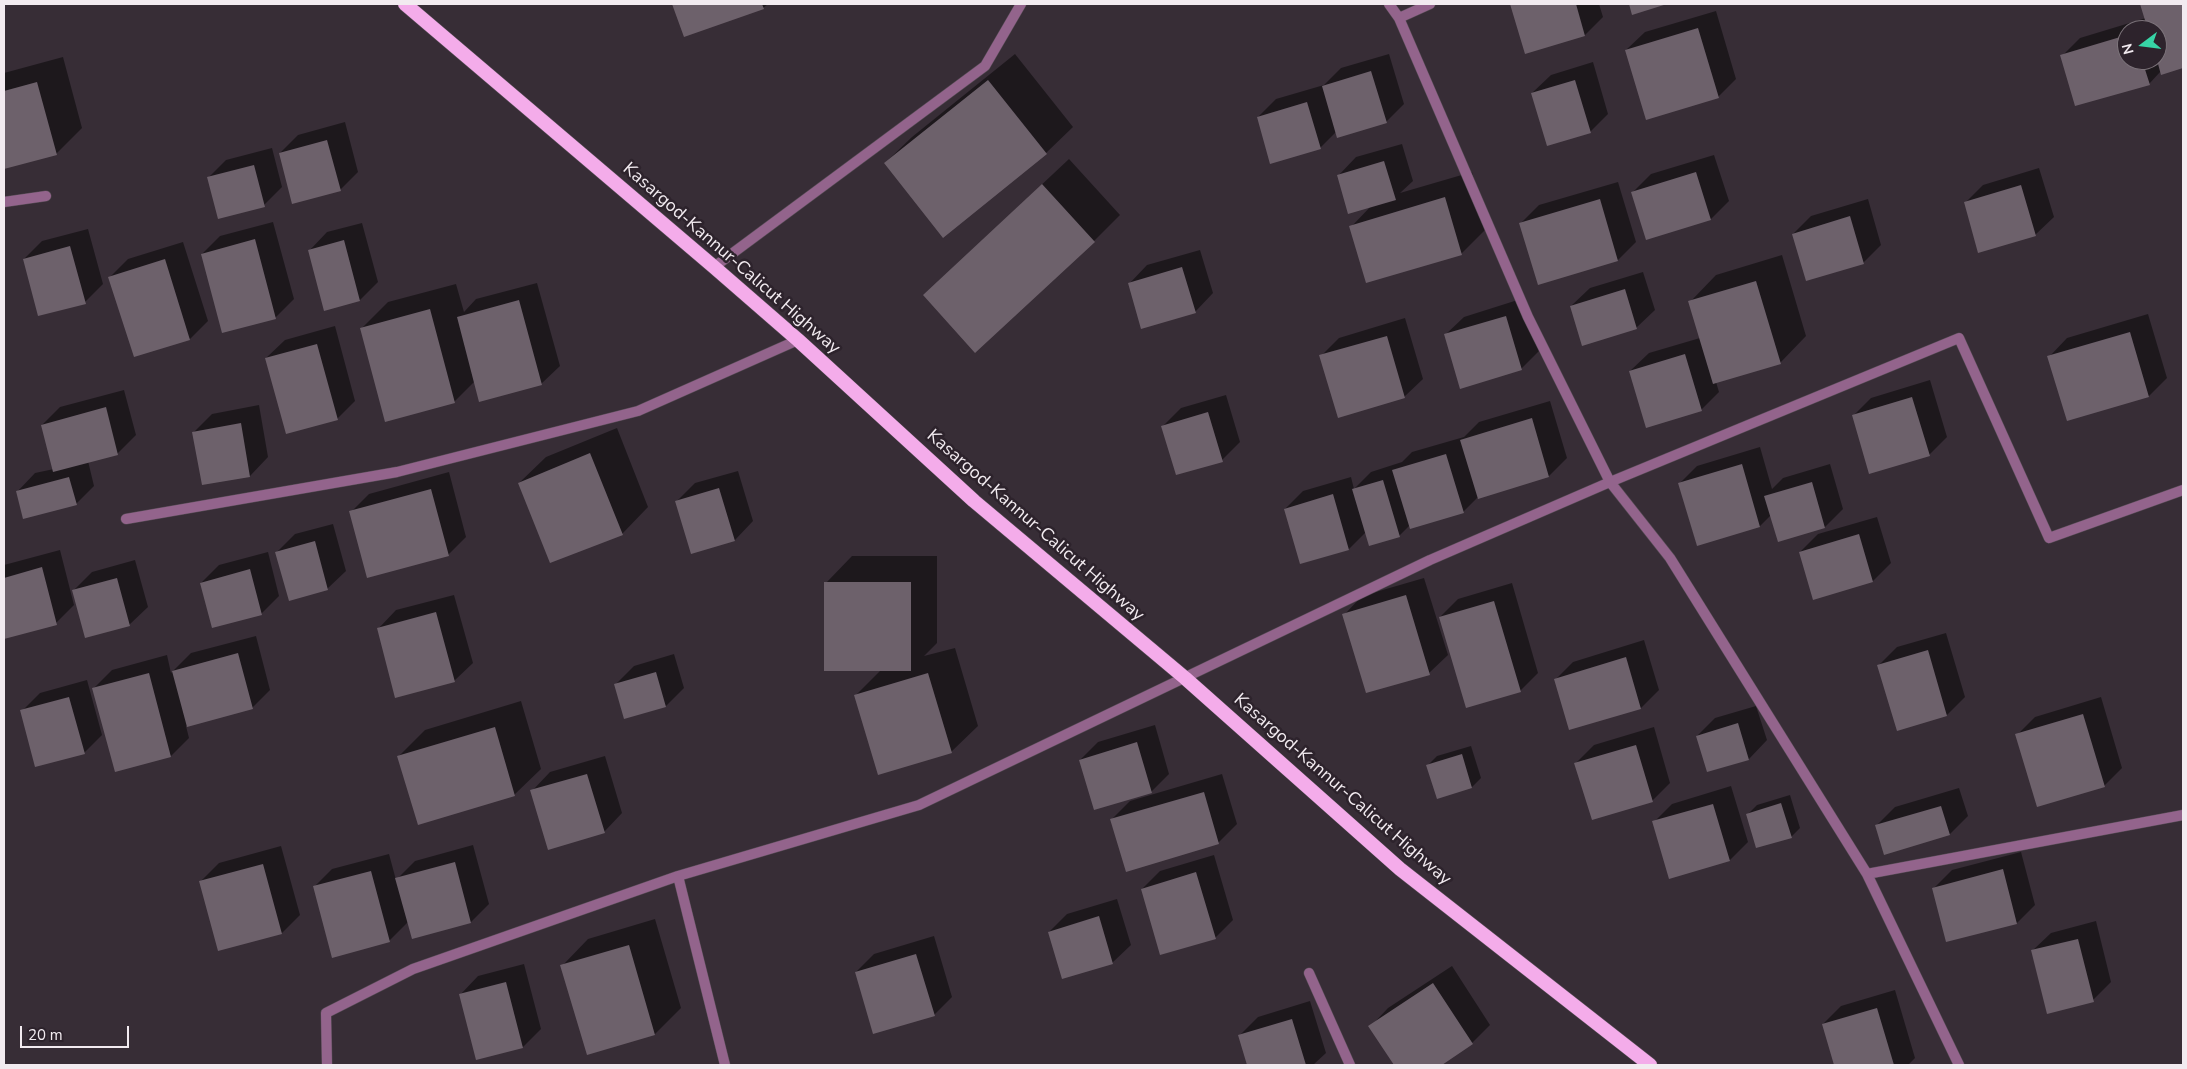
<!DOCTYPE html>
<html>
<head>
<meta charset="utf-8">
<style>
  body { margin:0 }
  #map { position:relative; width:2187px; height:1069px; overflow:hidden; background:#372d36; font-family:"Nunito Sans",sans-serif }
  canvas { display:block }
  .frame { position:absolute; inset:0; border:5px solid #f2ebf0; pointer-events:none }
  .north { position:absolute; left:2117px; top:20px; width:50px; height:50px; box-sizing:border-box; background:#2d232c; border:1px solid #7c737a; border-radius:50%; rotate:255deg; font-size:14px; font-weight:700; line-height:20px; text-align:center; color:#f2ebf0 }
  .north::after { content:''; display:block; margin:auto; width:18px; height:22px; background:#37d4a6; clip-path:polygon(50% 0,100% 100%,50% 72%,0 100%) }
  .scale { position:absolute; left:20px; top:1026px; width:109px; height:22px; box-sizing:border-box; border:2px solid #f2ebf0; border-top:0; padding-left:6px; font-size:15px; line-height:18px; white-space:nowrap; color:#f2ebf0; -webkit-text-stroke:4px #2d232c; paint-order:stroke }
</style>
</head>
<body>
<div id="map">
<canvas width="2187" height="1069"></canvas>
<div class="frame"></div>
<div class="north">N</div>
<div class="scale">20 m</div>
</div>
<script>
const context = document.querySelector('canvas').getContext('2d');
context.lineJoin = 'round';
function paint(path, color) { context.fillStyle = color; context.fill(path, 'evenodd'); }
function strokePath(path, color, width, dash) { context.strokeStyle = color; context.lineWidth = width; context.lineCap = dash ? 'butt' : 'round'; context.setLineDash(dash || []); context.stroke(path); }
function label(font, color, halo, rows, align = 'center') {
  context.font = font + ' "Nunito Sans",sans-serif'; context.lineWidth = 5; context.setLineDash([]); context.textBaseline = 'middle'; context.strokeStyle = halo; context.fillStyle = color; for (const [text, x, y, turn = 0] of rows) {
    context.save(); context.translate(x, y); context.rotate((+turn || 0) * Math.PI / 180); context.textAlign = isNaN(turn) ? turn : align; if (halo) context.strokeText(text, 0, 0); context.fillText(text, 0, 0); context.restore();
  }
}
const shadow = new Path2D(`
  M 673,4 L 768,4 L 763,8 L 684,35 Z
  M 1511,4 L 1599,4 L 1603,17 L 1585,35 L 1526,52 Z
  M 2142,4 L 2183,4 L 2183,67 L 2162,73 L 2161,71 L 2149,84 L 2062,56 L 2080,38 L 2146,18 ZM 2127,30 L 2157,30 L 2157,60 L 2127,60 Z
  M 1716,11 L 1736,79 L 1718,97 L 1626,50 L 1645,32 Z
  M 1015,54 L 1073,127 L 1046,153 L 885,163 L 912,137 Z
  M 1389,54 L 1404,104 L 1386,122 L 1336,132 L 1320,148 L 1258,117 L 1276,99 L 1324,85 L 1341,68 Z
  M 63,57 L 82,128 L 56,154 L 4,168 L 4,73 Z
  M 1593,62 L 1608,114 L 1590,132 L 1532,93 L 1551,75 Z
  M 345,122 L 358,172 L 340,190 L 280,153 L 298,135 Z
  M 1402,144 L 1413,181 L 1400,193 L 1472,172 L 1488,227 L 1461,254 L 1351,227 L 1372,205 L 1338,176 L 1356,157 Z
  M 272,148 L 282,187 L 264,205 L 208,178 L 226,160 Z
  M 1714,155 L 1729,201 L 1711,219 L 1633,192 L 1651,174 Z
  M 1069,159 L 1120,215 L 1094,241 L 924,295 Z
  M 2039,168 L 2054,217 L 2035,235 L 1965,203 L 1983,185 Z
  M 1618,182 L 1636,242 L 1618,260 L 1521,223 L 1539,205 Z
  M 1868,199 L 1881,245 L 1863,263 L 1793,234 L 1811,216 Z
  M 273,222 L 294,299 L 276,317 L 223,332 L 202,254 L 220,236 Z
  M 362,223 L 378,282 L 360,300 L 325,309 L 309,251 L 327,232 Z
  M 88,229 L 103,284 L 85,302 L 24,259 L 42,241 Z
  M 183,242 L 208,321 L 190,339 L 110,277 L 128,259 Z
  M 1200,250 L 1213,293 L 1195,312 L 1129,284 L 1147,265 Z
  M 1782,255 L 1806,336 L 1780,363 L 1716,382 L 1719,392 L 1701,410 L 1630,371 L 1649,353 L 1700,338 L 1690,302 L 1716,275 Z
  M 1643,272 L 1655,310 L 1636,328 L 1571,306 L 1590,288 Z
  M 537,283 L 560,366 L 541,384 L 475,381 L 454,402 L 362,328 L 388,302 L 456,284 L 464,312 L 476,299 Z
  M 1524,298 L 1539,351 L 1521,369 L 1445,335 L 1464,317 Z
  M 2148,314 L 2167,378 L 2149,396 L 2068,420 L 2049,357 L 2067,338 Z
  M 1405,318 L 1423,379 L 1404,397 L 1321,356 L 1339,338 Z
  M 335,326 L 355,401 L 337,419 L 266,358 L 285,340 Z
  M 1930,380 L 1947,437 L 1929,455 L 1853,416 L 1871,398 Z
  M 124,390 L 136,435 L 118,453 L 88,461 L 94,486 L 76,504 L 17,492 L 35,473 L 54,469 L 42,425 L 60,407 Z
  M 1226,395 L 1240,442 L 1222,460 L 1163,426 L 1181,408 Z
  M 1550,401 L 1567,458 L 1549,476 L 1477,498 L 1463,512 L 1410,525 L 1399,536 L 1366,532 L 1349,549 L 1301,563 L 1285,509 L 1303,491 L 1351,477 L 1354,489 L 1371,472 L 1402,462 L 1412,452 L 1464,437 L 1479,422 Z
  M 259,405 L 268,457 L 250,476 L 194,432 L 212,414 Z
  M 617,428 L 648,507 L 622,534 L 519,483 L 546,457 Z
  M 1760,447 L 1772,489 L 1783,478 L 1830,464 L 1843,509 L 1825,527 L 1771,515 L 1760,526 L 1697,545 L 1679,484 L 1697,466 Z
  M 738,471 L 753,521 L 735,540 L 692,552 L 677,501 L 695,483 Z
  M 449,472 L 466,537 L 448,555 L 351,512 L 369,494 Z
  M 1877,517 L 1891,563 L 1873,581 L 1800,552 L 1818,534 Z
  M 333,524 L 346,571 L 327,589 L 277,552 L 295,534 Z
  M 60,550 L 74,605 L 56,623 L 4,638 L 4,565 Z
  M 268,552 L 279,596 L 261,614 L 201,583 L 219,565 Z
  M 852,556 L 937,556 L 937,643 L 924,656 L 955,648 L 978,726 L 951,752 L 856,695 L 881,670 L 826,583 Z
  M 135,560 L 148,607 L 129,625 L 74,590 L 92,572 Z
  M 1424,578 L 1448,655 L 1429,673 L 1344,615 L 1362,596 Z
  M 1512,583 L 1538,673 L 1520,691 L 1440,617 L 1458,599 Z
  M 454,595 L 473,663 L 454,681 L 378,629 L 396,610 Z
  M 1946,633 L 1965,697 L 1947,715 L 1879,665 L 1897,647 Z
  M 256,636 L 270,690 L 252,708 L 186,726 L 189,738 L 171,756 L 94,688 L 112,670 L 167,655 L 171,673 L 191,653 Z
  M 1644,640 L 1659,690 L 1641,708 L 1555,680 L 1573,662 Z
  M 674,654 L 684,688 L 666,706 L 616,684 L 634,666 Z
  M 87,680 L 102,735 L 84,753 L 22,711 L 40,693 Z
  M 2101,697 L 2122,768 L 2104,786 L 2017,735 L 2035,717 Z
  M 521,701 L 541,769 L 514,795 L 399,756 L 425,730 Z
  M 1756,706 L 1767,740 L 1749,759 L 1708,771 L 1697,736 L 1715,718 Z
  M 1155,725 L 1169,774 L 1151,792 L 1080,760 L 1098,742 Z
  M 1654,727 L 1670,783 L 1652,801 L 1576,763 L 1594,745 Z
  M 1471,746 L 1481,778 L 1472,787 L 1428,765 L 1437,756 Z
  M 605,756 L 622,813 L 604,832 L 532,791 L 550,772 Z
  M 1222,774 L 1237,824 L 1219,842 L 1126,870 L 1112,819 L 1130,801 Z
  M 1731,786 L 1748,842 L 1730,860 L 1670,877 L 1654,822 L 1672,804 Z
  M 1959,788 L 1968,816 L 1950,834 L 1884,853 L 1876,826 L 1895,807 Z
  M 1790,795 L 1800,828 L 1791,837 L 1748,814 L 1757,805 Z
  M 473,845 L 489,904 L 471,922 L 408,922 L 389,941 L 314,887 L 332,869 L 389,854 L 396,880 L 415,861 Z
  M 281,846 L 300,915 L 282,933 L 201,881 L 219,863 Z
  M 2021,852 L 2035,905 L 2017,923 L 1934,888 L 1952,870 Z
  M 1214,855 L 1233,920 L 1215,938 L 1142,889 L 1160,871 Z
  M 1117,899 L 1131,945 L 1112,963 L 1049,932 L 1067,914 Z
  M 655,919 L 681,1008 L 655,1034 L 588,1054 L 562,966 L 588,939 Z
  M 2096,921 L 2111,982 L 2093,1000 L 2032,951 L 2051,933 Z
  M 934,936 L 952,997 L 934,1015 L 856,972 L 874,954 Z
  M 524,964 L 541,1029 L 523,1047 L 460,995 L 478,976 Z
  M 1452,966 L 1490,1025 L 1472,1043 L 1439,1065 L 1395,1065 L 1370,1027 L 1388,1008 Z
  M 1895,990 L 1915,1058 L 1908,1065 L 1836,1065 L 1823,1024 L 1841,1006 Z
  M 1310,1001 L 1326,1053 L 1313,1065 L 1248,1065 L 1240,1035 L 1258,1017 Z`);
const building = new Path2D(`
  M 672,4 L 762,4 L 764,9 L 684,37 Z
  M 1510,4 L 1576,4 L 1585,36 L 1525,54 Z
  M 1629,4 L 1667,4 L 1632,15 Z
  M 2140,4 L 2183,4 L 2183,68 L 2161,75 L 2157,60 L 2157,30 L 2148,30 Z
  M 1698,28 L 1719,98 L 1646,120 L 1625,50 Z
  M 2127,35 L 2127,60 L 2142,60 L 2150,85 L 2075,106 L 2060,55 Z
  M 1371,71 L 1387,123 L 1337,138 L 1322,86 Z
  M 988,80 L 1047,154 L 943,238 L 884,163 Z
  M 1575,80 L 1591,133 L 1547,146 L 1531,93 Z
  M 37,82 L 57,155 L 4,169 L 4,91 Z
  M 1307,102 L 1321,149 L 1270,164 L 1257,117 Z
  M 327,140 L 341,191 L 292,204 L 279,153 Z
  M 1384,161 L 1396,200 L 1348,214 L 1337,175 Z
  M 254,165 L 265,207 L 218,219 L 207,177 Z
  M 1696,172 L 1711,220 L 1646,240 L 1631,192 Z
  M 1042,184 L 1095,242 L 975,353 L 923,295 Z
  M 2021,185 L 2036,236 L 1978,253 L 1964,202 Z
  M 1445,197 L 1462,255 L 1366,283 L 1349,226 Z
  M 1600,199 L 1618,261 L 1538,285 L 1519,223 Z
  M 1850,216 L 1864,264 L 1806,281 L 1792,234 Z
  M 255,239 L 276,319 L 222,333 L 201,254 Z
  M 344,240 L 360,301 L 324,311 L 308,250 Z
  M 70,246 L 86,304 L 38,316 L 23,259 Z
  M 165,259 L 190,340 L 134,357 L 108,277 Z
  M 1182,267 L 1196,313 L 1141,329 L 1128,283 Z
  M 1756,281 L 1781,364 L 1713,384 L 1688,301 Z
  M 1625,289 L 1637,329 L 1582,346 L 1570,306 Z
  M 519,300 L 542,385 L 479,402 L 457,317 Z
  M 430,309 L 455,403 L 385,422 L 360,328 Z
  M 1506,316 L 1522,370 L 1460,389 L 1444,334 Z
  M 2130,332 L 2149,397 L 2067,421 L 2047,356 Z
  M 1387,336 L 1405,398 L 1338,418 L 1319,355 Z
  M 317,344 L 338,420 L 286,434 L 265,358 Z
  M 1685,354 L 1702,411 L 1646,428 L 1629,371 Z
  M 1912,397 L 1930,456 L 1869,474 L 1852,415 Z
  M 106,407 L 118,455 L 53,472 L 41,425 Z
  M 1208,412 L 1223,462 L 1176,475 L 1161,426 Z
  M 1532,418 L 1549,477 L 1478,499 L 1460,440 Z
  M 241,423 L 250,477 L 202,485 L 192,432 Z
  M 590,453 L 623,535 L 550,563 L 518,483 Z
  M 1446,454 L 1464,513 L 1410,529 L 1392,470 Z
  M 1742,464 L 1760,527 L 1697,546 L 1678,483 Z
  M 69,477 L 77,505 L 23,519 L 16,491 Z
  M 1383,480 L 1400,537 L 1369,546 L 1352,489 Z
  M 1812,482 L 1825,528 L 1778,542 L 1764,496 Z
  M 719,488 L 735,541 L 691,554 L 675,501 Z
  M 431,489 L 449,556 L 367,578 L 349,511 Z
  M 1333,494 L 1349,550 L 1300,564 L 1284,509 Z
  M 1859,534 L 1873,582 L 1813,600 L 1799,552 Z
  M 315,541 L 328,590 L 289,601 L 275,552 Z
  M 42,567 L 57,625 L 4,639 L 4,578 Z
  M 250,569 L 262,615 L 212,628 L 200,583 Z
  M 117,578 L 130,626 L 85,638 L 72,590 Z
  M 824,582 L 911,582 L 911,671 L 824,671 Z
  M 1406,595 L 1430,675 L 1366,693 L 1342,614 Z
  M 1494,601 L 1521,692 L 1466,708 L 1439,617 Z
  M 436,612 L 455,682 L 395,698 L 377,628 Z
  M 1928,650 L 1947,716 L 1897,731 L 1877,665 Z
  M 238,653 L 253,709 L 187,727 L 172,671 Z
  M 1626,657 L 1641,709 L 1569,730 L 1554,679 Z
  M 656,672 L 666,707 L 624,719 L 614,684 Z
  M 149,673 L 171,757 L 115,772 L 92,688 Z
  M 928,673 L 952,753 L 878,775 L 854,695 Z
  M 69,697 L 85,754 L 35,767 L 20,710 Z
  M 2083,714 L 2105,787 L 2037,807 L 2015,734 Z
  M 1738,723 L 1749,760 L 1707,772 L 1696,736 Z
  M 495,727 L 515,796 L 418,825 L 397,756 Z
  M 1137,742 L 1152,793 L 1094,810 L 1079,760 Z
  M 1636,745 L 1653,802 L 1592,820 L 1574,763 Z
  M 1462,754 L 1472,788 L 1437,799 L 1426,765 Z
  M 587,774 L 605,833 L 548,850 L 530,790 Z
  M 1204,792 L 1219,844 L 1126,872 L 1110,819 Z
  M 1781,803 L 1792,838 L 1756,848 L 1746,814 Z
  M 1713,804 L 1730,861 L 1669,879 L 1652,821 Z
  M 1941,806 L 1950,835 L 1884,855 L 1875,825 Z
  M 455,862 L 471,923 L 412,939 L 395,878 Z
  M 263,864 L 282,934 L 218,951 L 199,881 Z
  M 2003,869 L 2017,924 L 1946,942 L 1932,888 Z
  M 371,871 L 390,942 L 332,958 L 313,886 Z
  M 1196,872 L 1216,939 L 1160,955 L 1141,889 Z
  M 1099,916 L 1113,964 L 1062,979 L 1048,932 Z
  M 2078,939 L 2094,1002 L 2047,1014 L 2031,950 Z
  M 629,945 L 655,1035 L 587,1055 L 560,965 Z
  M 916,954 L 935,1016 L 873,1034 L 855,972 Z
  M 506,982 L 523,1048 L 476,1060 L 459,994 Z
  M 1433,983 L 1473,1044 L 1442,1065 L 1394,1065 L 1368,1026 Z
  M 1877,1008 L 1894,1065 L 1834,1065 L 1822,1024 Z
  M 1292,1019 L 1306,1065 L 1247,1065 L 1238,1035 Z`);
const minor = new Path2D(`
  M 1389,4 L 1399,18
  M 1430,4 L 1399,18 L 1528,317 L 1610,482 L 1670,558 L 1867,874 L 1959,1065
  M 4,202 L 46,196
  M 714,267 L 985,66 L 1021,4
  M 126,519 L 397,472 L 638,411 L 798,340
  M 1867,874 L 2183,815
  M 1309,973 L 1350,1065
  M 327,1065 L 326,1013 L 413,969 L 678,876
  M 725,1065 L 678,876 L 919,805 L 1430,560 L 1610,482 L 1959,338 L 2049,538 L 2183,490`);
const trunk = new Path2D(`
  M 405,4 L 714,267 L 798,340 L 974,501 L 1185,678 L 1400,869 L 1650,1065`);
const streetNames = [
  ["Kasargod-Kannur-Calicut Highway",731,259,41],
  ["Kasargod-Kannur-Calicut Highway",1035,526,41],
  ["Kasargod-Kannur-Calicut Highway",1342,790,41]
];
paint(shadow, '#0007');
paint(building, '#6d616b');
strokePath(minor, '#554b54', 11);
strokePath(trunk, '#554b54', 15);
strokePath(minor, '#93648c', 10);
strokePath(trunk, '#f4acea', 14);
label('18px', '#f2ebf0', '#2d232c', streetNames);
</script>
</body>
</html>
